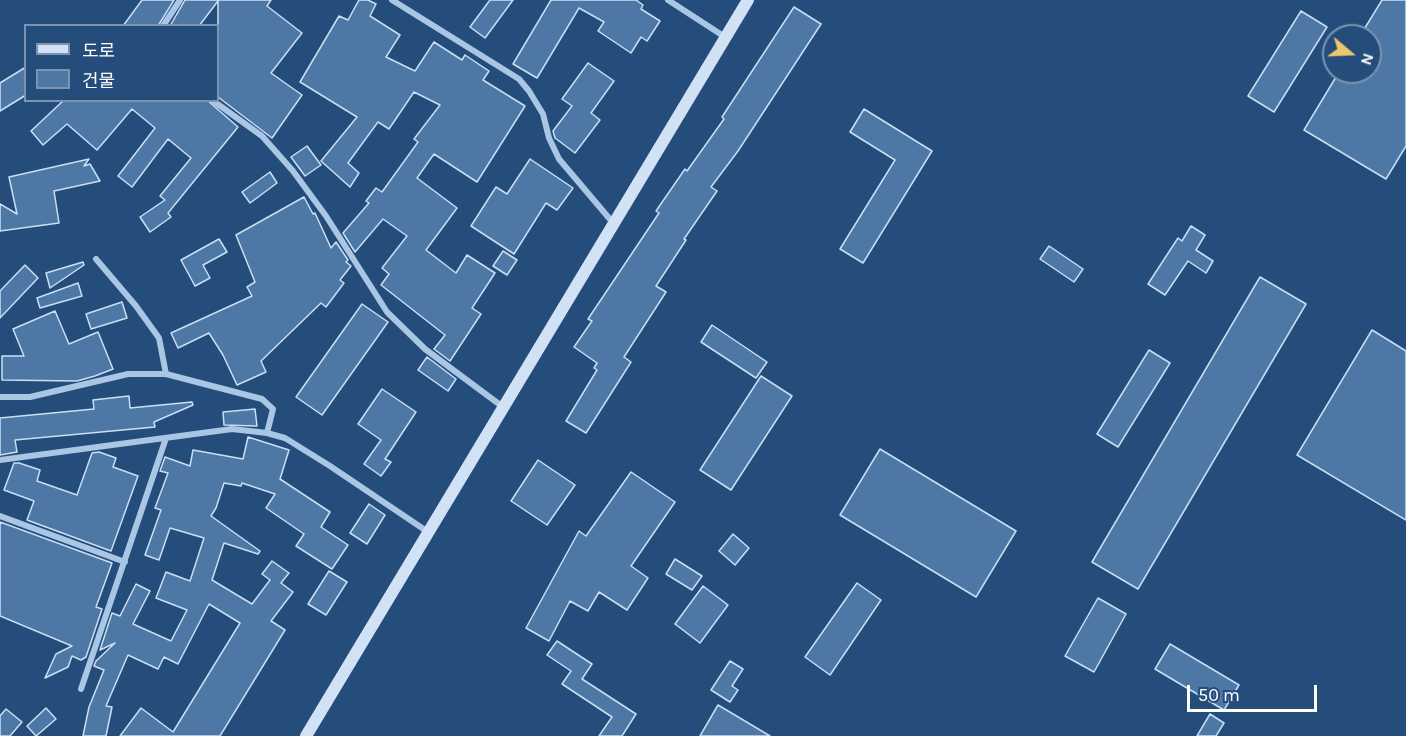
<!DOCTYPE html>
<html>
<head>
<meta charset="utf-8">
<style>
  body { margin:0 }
  #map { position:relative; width:1406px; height:736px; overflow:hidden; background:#254d7c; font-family:Karla,"Noto Sans KR",sans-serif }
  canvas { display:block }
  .legend { position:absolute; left:24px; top:24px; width:195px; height:78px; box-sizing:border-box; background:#254d7c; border:2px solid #7c94b0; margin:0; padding:8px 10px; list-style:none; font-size:18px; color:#fff }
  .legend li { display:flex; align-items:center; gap:12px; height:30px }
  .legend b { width:30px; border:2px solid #7c94b0 }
  .north { position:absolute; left:1322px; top:24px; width:60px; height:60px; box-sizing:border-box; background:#254d7c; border:2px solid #7c94b0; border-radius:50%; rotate:109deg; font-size:16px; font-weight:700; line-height:24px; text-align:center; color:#fff }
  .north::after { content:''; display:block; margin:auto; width:21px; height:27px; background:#efc56d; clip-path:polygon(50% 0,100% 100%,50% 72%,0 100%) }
  .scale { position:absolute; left:1187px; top:685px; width:130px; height:27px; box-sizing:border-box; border:3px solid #fff; border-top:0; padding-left:8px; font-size:18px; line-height:21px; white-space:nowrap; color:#fff; -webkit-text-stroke:4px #254d7c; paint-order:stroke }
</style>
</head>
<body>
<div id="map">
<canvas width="1406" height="736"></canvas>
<ul class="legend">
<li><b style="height:8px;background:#d2e2f5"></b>도로</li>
<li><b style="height:16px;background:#4d77a5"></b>건물</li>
</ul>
<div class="north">N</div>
<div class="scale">50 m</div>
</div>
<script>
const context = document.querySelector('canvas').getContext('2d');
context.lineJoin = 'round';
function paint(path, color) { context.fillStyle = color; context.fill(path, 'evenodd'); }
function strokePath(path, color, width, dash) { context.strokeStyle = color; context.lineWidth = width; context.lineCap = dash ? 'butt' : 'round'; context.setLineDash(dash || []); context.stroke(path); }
const building = new Path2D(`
  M 142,0 L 174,0 L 158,26 L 123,26 Z
  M 185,0 L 271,0 L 267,6 L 302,33 L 271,73 L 302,95 L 272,138 L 218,97 L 218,1 L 199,26 L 170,26 Z
  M 359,0 L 368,0 L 376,4 L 370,16 L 400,35 L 386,57 L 415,71 L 434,42 L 462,60 L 465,55 L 489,71 L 483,80 L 525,106 L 477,182 L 434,154 L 417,178 L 457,208 L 426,250 L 456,273 L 467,255 L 495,273 L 472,308 L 481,314 L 450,361 L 434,349 L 445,335 L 381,285 L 389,274 L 382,268 L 407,236 L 383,219 L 355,252 L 343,233 L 369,203 L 366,201 L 376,188 L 382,192 L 418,142 L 414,139 L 440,105 L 414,92 L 389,129 L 378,122 L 348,163 L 359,173 L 350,187 L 321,161 L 357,117 L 300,82 L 339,16 L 348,20 Z
  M 490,0 L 513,0 L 485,38 L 470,27 Z
  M 551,0 L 636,0 L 643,5 L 641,9 L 660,21 L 647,41 L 641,37 L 631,53 L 598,31 L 604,22 L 579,8 L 537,78 L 513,64 Z
  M 1382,0 L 1406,0 L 1406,146 L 1386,179 L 1304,130 L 1339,72 L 1370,72 L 1370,36 L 1360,36 Z
  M 794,7 L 821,24 L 738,151 L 711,187 L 717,191 L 684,239 L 686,240 L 656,286 L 666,292 L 624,357 L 631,362 L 586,433 L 566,421 L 597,370 L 594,368 L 597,363 L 574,347 L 592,321 L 588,319 L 659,213 L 656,211 L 685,169 L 687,171 L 724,119 L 722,117 Z
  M 1301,11 L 1327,27 L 1274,112 L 1248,96 Z
  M 588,63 L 614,81 L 591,113 L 600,120 L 575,153 L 555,138 L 553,131 L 572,106 L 562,99 Z
  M 26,67 L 26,95 L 0,111 L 0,83 Z
  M 64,100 L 207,100 L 238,127 L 168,213 L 171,217 L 150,232 L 140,217 L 165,200 L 160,196 L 191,158 L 168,139 L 132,187 L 118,176 L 155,128 L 132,109 L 97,150 L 67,124 L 43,145 L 31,131 Z
  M 864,109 L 932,151 L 863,263 L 840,249 L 895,160 L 850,132 Z
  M 307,146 L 321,165 L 305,176 L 291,157 Z
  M 89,159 L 84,166 L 90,164 L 100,181 L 54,191 L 59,223 L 0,231 L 0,204 L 17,214 L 9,177 Z
  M 530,159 L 573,188 L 557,210 L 546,203 L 514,254 L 471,226 L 496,187 L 507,194 Z
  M 270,172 L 277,183 L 250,203 L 242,192 Z
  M 304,197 L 313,214 L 315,213 L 331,248 L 336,242 L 348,260 L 346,262 L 351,266 L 340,280 L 344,283 L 326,307 L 321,303 L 261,361 L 266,372 L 237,385 L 223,355 L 209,333 L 178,348 L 171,333 L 252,296 L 247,287 L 255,282 L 236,235 Z
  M 1191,226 L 1205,235 L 1196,250 L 1213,261 L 1206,273 L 1188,261 L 1165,295 L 1148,284 L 1178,238 L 1182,241 Z
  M 219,239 L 227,252 L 203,265 L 210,278 L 195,286 L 181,260 Z
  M 1049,246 L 1083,269 L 1074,282 L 1040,259 Z
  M 503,251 L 517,260 L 507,275 L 493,266 Z
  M 83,262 L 84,265 L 50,288 L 46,273 Z
  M 25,265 L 38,278 L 0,318 L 0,291 Z
  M 1260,277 L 1306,304 L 1138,589 L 1092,562 Z
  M 78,283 L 82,296 L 40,308 L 37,298 Z
  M 122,302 L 127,318 L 91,329 L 86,314 Z
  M 362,304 L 388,322 L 322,415 L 296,397 Z
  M 55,311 L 69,344 L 98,332 L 113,369 L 95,376 L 77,381 L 2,380 L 2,356 L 24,356 L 13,329 Z
  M 712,325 L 767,362 L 756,378 L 701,342 Z
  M 1372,330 L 1406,351 L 1406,520 L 1297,455 Z
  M 1149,350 L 1170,363 L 1118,447 L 1097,434 Z
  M 427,357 L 456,379 L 448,391 L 418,370 Z
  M 761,376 L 792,396 L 731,490 L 700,470 Z
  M 382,389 L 416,412 L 385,459 L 391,462 L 381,476 L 364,464 L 381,440 L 358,424 Z
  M 129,396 L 130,408 L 192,402 L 193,405 L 154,422 L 155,427 L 15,440 L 17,452 L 0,455 L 0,418 L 94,409 L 93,400 Z
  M 255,409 L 257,426 L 224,425 L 223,412 Z
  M 248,437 L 289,450 L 280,479 L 330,512 L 321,527 L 348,545 L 332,569 L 296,546 L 304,534 L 266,508 L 275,494 L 242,483 L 241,486 L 224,483 L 216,508 L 211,516 L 260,551 L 258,554 L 224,543 L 212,580 L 252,604 L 270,580 L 262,574 L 272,561 L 289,573 L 281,583 L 293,592 L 271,621 L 285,630 L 220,736 L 120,736 L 141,708 L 173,732 L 240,623 L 209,604 L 178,664 L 164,657 L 158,669 L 128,655 L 106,706 L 112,707 L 106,736 L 83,736 L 89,707 L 104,670 L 94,666 L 96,661 L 115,643 L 100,650 L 112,613 L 120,616 L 136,584 L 150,591 L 133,624 L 171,641 L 187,610 L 156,598 L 166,572 L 190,581 L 204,538 L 170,528 L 159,560 L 145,555 L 161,510 L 155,508 L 168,473 L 160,471 L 165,457 L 190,466 L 193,450 L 243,459 Z
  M 880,449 L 1016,531 L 976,597 L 840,515 Z
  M 99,452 L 116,458 L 113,467 L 138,476 L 111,551 L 27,520 L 34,501 L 4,490 L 14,463 L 19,463 L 40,470 L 37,481 L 77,495 L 92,453 Z
  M 538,460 L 575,485 L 547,525 L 511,501 Z
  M 631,472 L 675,502 L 631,566 L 648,578 L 627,610 L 599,592 L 588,611 L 570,601 L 549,641 L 526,628 L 579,531 L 586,536 Z
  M 369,504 L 385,515 L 367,544 L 350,533 Z
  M 0,522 L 112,563 L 96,607 L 102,609 L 86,657 L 81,660 L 72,656 L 68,667 L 45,678 L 56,654 L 72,646 L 0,616 Z
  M 733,534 L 749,548 L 735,565 L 719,551 Z
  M 675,559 L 702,576 L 692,590 L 666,574 Z
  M 329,571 L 347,582 L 326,615 L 308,604 Z
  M 857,583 L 881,600 L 830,675 L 805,657 Z
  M 703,586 L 728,605 L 700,643 L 675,624 Z
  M 1098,598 L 1126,614 L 1094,672 L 1065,656 Z
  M 557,641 L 592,664 L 582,679 L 636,714 L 622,736 L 599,736 L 612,717 L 562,684 L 571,671 L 547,655 Z
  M 1170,644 L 1239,685 L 1224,710 L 1155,669 Z
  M 730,661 L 743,669 L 732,686 L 738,690 L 730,702 L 711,690 Z
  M 718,705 L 770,736 L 700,736 Z
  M 46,708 L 56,719 L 36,736 L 27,726 Z
  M 6,709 L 22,722 L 10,736 L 0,736 L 0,716 Z
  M 1210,714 L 1224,723 L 1216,736 L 1197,736 Z`);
const minor = new Path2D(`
  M 392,0 L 519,79 L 529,91 L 543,114 L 549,138 L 559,159 L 614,224
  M 668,0 L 725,37
  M 163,26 L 180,0
  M 212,100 L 262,136 L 293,171 L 326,216 L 387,312 L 425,349 L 503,407
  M 96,259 L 136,306 L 159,338 L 166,374
  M 0,397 L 30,397 L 128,374 L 166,374 L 262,399 L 273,409 L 267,433
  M 0,460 L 232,429 L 267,433 L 285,438 L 330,466 L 428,532
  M 0,516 L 125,562
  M 81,689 L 166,438`);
const secondary = new Path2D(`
  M 306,736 L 748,0`);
paint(building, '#4d77a5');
strokePath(building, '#cbdff4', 1.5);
strokePath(minor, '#a9c6e5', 6);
strokePath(secondary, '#d2e2f5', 12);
</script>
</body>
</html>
